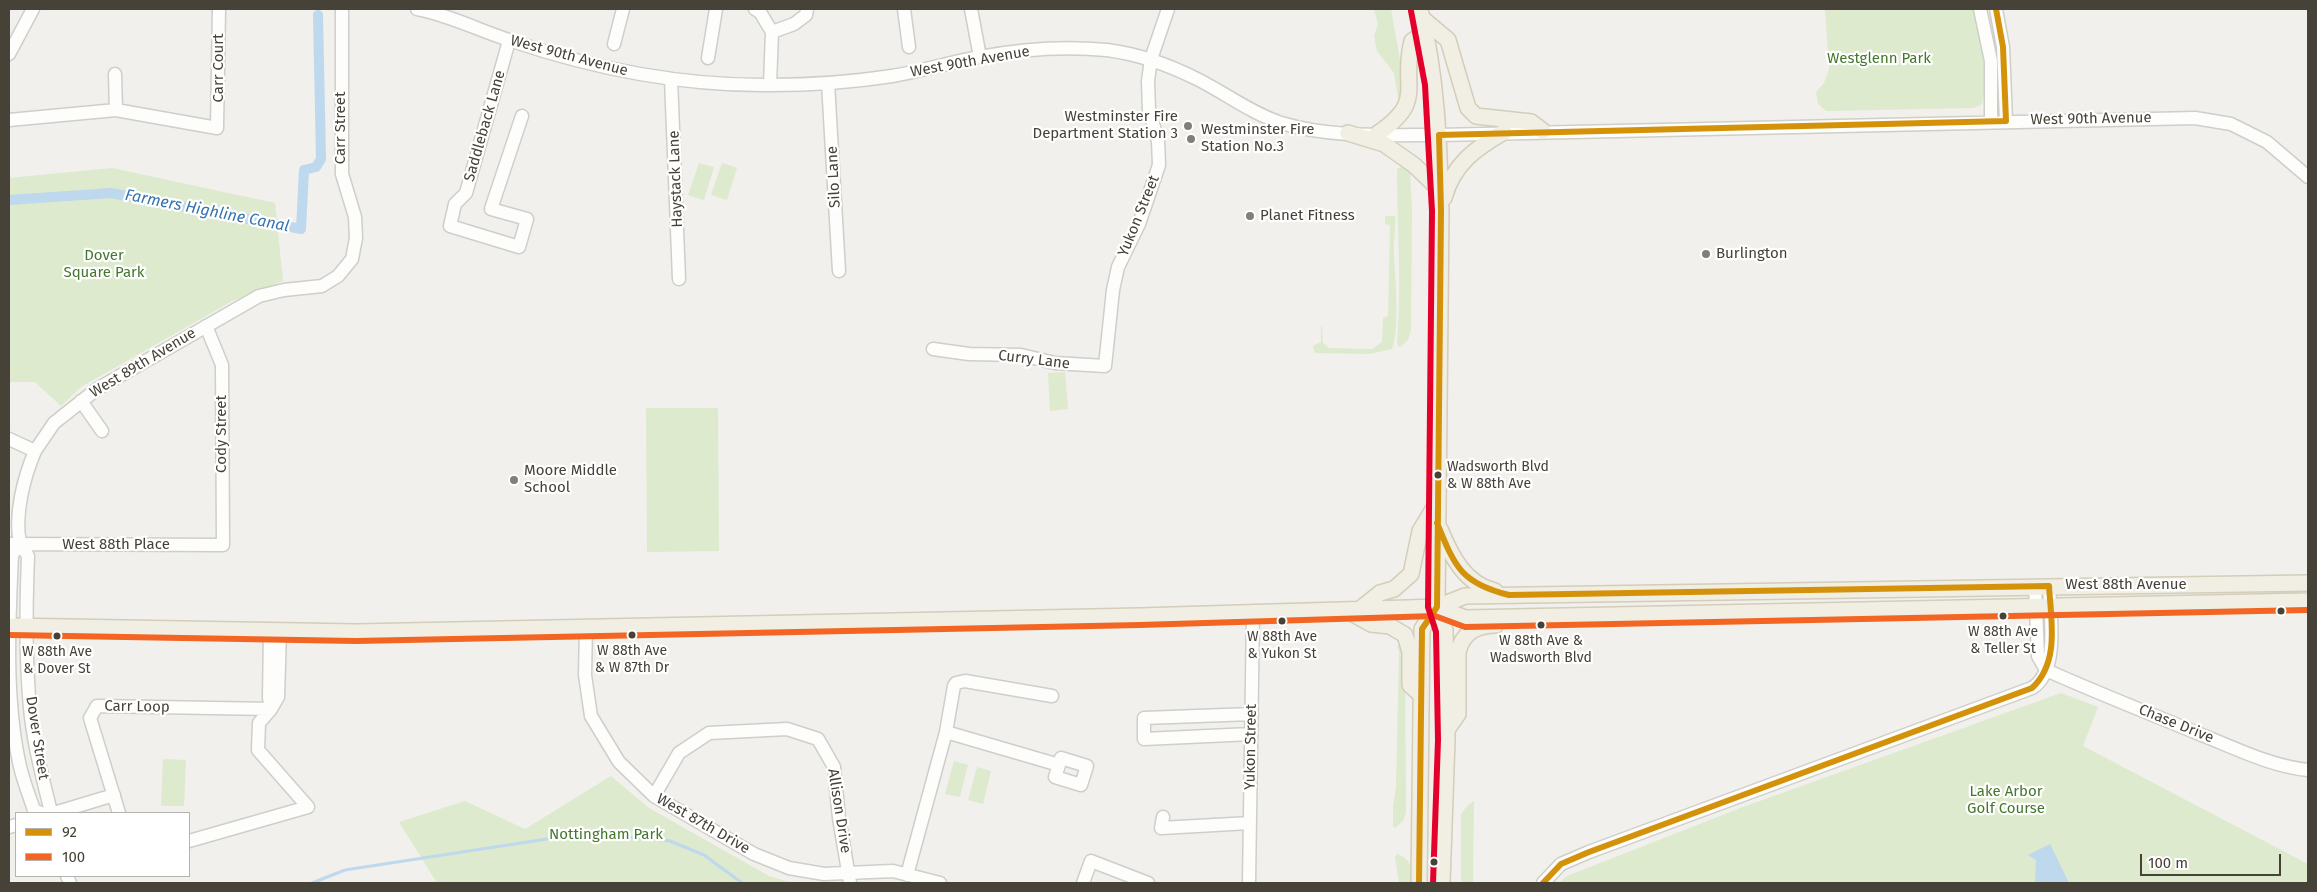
<!DOCTYPE html>
<html>
<head>
<meta charset="utf-8">
<style>
  body { margin:0 }
  #map { position:relative; width:2317px; height:892px; overflow:hidden; background:#f1f0ec; font-family:"Fira Sans",sans-serif }
  canvas { display:block }
  .frame { position:absolute; inset:0; border:10px solid #474238; pointer-events:none }
  .legend { position:absolute; left:15px; top:812px; width:175px; height:65px; box-sizing:border-box; background:#fff; border:1px solid #b5b3af; margin:0; padding:6px 9px; list-style:none; font-size:15px; color:#474238 }
  .legend li { display:flex; align-items:center; gap:10px; height:25px }
  .legend b { width:25px; border:1px solid #b5b3af }
  .scale { position:absolute; left:2140px; top:854px; width:141px; height:22px; box-sizing:border-box; border:2px solid #474238; border-top:0; padding-left:6px; font-size:15px; line-height:18px; white-space:nowrap; color:#474238; -webkit-text-stroke:4px #fff; paint-order:stroke }
</style>
</head>
<body>
<div id="map">
<canvas width="2317" height="892"></canvas>
<div class="frame"></div>
<ul class="legend">
<li><b style="height:6px;background:#d4920b"></b>92</li>
<li><b style="height:6px;background:#f26522"></b>100</li>
</ul>
<div class="scale">100 m</div>
</div>
<script>
const context = document.querySelector('canvas').getContext('2d');
context.lineJoin = 'round';
function paint(path, color) { context.fillStyle = color; context.fill(path, 'evenodd'); }
function strokePath(path, color, width, dash) { context.strokeStyle = color; context.lineWidth = width; context.lineCap = dash ? 'butt' : 'round'; context.setLineDash(dash || []); context.stroke(path); }
function label(font, color, halo, rows, align = 'center') {
  context.font = font + ' "Fira Sans",sans-serif'; context.lineWidth = 4.5; context.setLineDash([]); context.textBaseline = 'middle'; context.strokeStyle = halo; context.fillStyle = color; for (const [text, x, y, turn = 0] of rows) {
    context.save(); context.translate(x, y); context.rotate((+turn || 0) * Math.PI / 180); context.textAlign = isNaN(turn) ? turn : align; if (halo) context.strokeText(text, 0, 0); context.fillText(text, 0, 0); context.restore();
  }
}
const green = new Path2D(`
  M 1374,9 L 1391,9 L 1405,88 L 1399,103 L 1394,73 L 1377,51 L 1374,36 L 1378,24 Z
  M 1825,9 L 1974,9 C 1981,33 1991,82 1981,105 L 1973,108 L 1826,111 L 1818,104 L 1816,92 L 1824,83 L 1829,69 Z
  M 699,163 L 714,167 L 704,200 L 688,195 Z
  M 722,163 L 737,168 L 727,200 L 711,195 Z
  M 1403,166 L 1408,166 L 1410,174 L 1412,208 L 1411,330 L 1408,340 L 1400,347 L 1397,344 C 1402,285 1397,228 1397,169 Z
  M 112,168 L 275,203 L 283,281 L 232,301 L 81,387 L 61,406 L 35,382 L 9,382 L 9,178 Z
  M 1385,216 L 1395,216 C 1396,229 1393,242 1394,255 C 1395,277 1400,330 1392,349 L 1369,354 L 1315,353 L 1313,346 L 1321,342 L 1321,326 L 1322,326 L 1323,343 L 1329,348 L 1372,349 L 1382,342 L 1383,318 L 1388,316 L 1390,225 L 1385,224 Z
  M 1065,372 L 1068,409 L 1050,411 L 1048,373 Z
  M 646,408 L 718,408 L 719,551 L 647,552 Z
  M 1400,643 L 1405,657 L 1406,813 L 1403,821 L 1395,828 L 1393,826 L 1393,807 L 1396,785 L 1399,651 L 1397,647 Z
  M 2061,693 L 2098,707 L 2083,746 L 2308,864 L 2308,883 L 1559,883 L 1567,876 L 1743,807 Z
  M 163,759 L 186,760 L 184,806 L 161,806 Z
  M 954,761 L 968,765 L 960,797 L 945,794 Z
  M 977,767 L 991,771 L 983,804 L 968,800 Z
  M 611,776 L 649,808 L 769,876 L 793,883 L 437,883 L 399,822 L 465,801 L 525,829 Z
  M 1474,801 L 1473,883 L 1463,883 L 1461,878 L 1461,814 L 1468,805 Z
  M 1397,854 C 1411,859 1413,870 1413,883 L 1399,883 L 1395,857 Z`);
const water = new Path2D(`
  M 2050,844 L 2069,883 L 2035,883 L 2036,860 L 2028,855 Z`);
const stream = new Path2D(`
  M 312,883 L 345,870 L 586,833 L 670,841 L 704,855 L 742,883`);
const canal = new Path2D(`
  M 9,200 L 111,193 L 301,229 L 304,170 L 316,167 L 321,159 L 318,15`);
const minor = new Path2D(`
  M 417,9 C 450,15 480,31 512,41 C 595,69 683,86 771,85 C 812,85 853,82 892,76 C 922,71 951,62 980,57 C 1021,49 1065,46 1107,50 C 1138,54 1169,65 1197,79 C 1225,93 1251,113 1281,123 C 1331,138 1387,135 1439,135 L 2195,118 L 2231,124 L 2267,142 L 2308,177
  M 755,9 L 760,12 L 772,32
  M 904,9 L 909,47
  M 971,9 L 980,57
  M 1980,9 L 1991,61 L 1991,121
  M 1996,9 L 2003,47 L 2006,121
  M 772,32 L 794,24 L 806,15 L 807,9
  M 509,41 L 466,193 L 455,204 L 450,226 L 519,247 L 527,219 L 491,209 L 522,116
  M 614,44 L 623,9
  M 9,54 L 33,9
  M 708,58 L 716,9
  M 115,74 L 116,110
  M 671,79 L 679,279
  M 828,83 L 839,271
  M 770,85 L 772,32
  M 9,120 L 116,110 L 217,128 L 219,9
  M 933,349 L 969,354 L 1021,355 L 1055,363 L 1105,366 L 1113,290 L 1118,267 L 1139,224 L 1159,165 L 1158,141 L 1149,110 L 1148,81 L 1151,59 L 1168,9
  M 81,401 L 102,431
  M 9,439 L 35,451 L 54,423 L 97,389 L 259,296 L 284,290 L 322,286 L 338,276 L 352,259 L 356,238 L 355,217 L 342,174 L 342,9
  M 35,451 C 24,477 14,515 20,543 C 21,547 26,552 28,556 C 26,606 25,657 30,708 C 33,742 42,775 50,808 L 47,813
  M 9,544 L 223,545 L 222,365 L 206,326
  M 20,544 L 12,555 C 9,623 5,695 19,762 C 22,778 29,795 34,810 L 41,813
  M 2035,586 L 2038,656 L 2046,670
  M 586,626 L 585,675 L 591,716 L 619,762 L 654,796 L 754,854 L 789,868 L 824,874 L 893,871 L 940,883
  M 270,631 L 269,698 L 271,709
  M 2046,670 C 2095,692 2146,712 2197,733 C 2233,747 2269,766 2308,770
  M 271,709 L 278,697 L 280,632
  M 946,732 L 1059,765 L 1061,758 L 1087,766 L 1081,785 L 1055,777 L 1059,765
  M 1251,734 L 1144,739 L 1144,718 L 1252,714
  M 654,796 L 679,753 L 709,733 L 787,729 L 818,739 L 834,767 L 839,818 L 850,883
  M 54,813 L 114,795
  M 119,813 L 90,718 L 97,706 L 271,709 L 259,723 L 258,750 L 308,807 L 189,841
  M 1163,817 L 1161,828 L 1250,823
  M 9,827 L 16,825
  M 907,875 L 946,732 L 954,686 L 956,683 L 965,681 L 1052,696
  M 67,876 L 70,883
  M 1083,883 L 1091,861 L 1148,883
  M 1249,883 L 1253,611
  M 1543,883 L 1561,864 L 1589,852 L 2032,688 C 2060,671 2050,613 2049,586`);
const major = new Path2D(`
  M 1420,9 C 1437,76 1439,143 1441,211 L 1437,607 L 1445,630 L 1447,740 L 1442,883
  M 1423,19 L 1448,40 L 1468,108 L 1476,116 L 1531,122 L 1543,131
  M 1348,133 L 1384,144 L 1414,165 L 1440,190
  M 1377,134 C 1427,100 1400,88 1412,41 L 1426,32
  M 1444,198 C 1453,164 1476,148 1504,132
  M 1440,529 C 1451,556 1465,584 1495,591
  M 1437,607 L 1465,596 L 2308,583
  M 1360,609 L 1380,593 L 1394,589 L 1411,574 L 1420,531 L 1437,503
  M 1346,610 L 1371,624 L 1390,626 L 1405,635 L 1410,652 L 1410,685 L 1421,695
  M 9,626 L 356,632 L 1140,616 L 1407,608 L 1437,607 L 1465,618 L 2308,601
  M 1447,730 L 1458,714 L 1458,652 C 1463,632 1477,625 1496,625
  M 1419,883 L 1422,629 L 1437,607`);
const bus1 = new Path2D(`
  M 1439,135 L 2006,121 L 2003,47 L 1996,9
  M 1437,523 C 1455,567 1461,583 1509,595 L 2049,586 C 2051,620 2060,662 2032,688 L 1589,852 L 1561,864 L 1543,883
  M 1419,883 L 1422,629 L 1437,607 L 1441,211 L 1439,135`);
const bus2 = new Path2D(`
  M 9,635 L 356,641 L 1140,625 L 1435,616 L 1465,627 L 2308,610`);
const bus3 = new Path2D(`
  M 1411,11 L 1425,85 L 1432,211 L 1428,607 L 1436,632 L 1438,740 L 1433,883`);
const markers = [
  [1188,126,5,"#827f77"],
  [1191,139,5,"#827f77"],
  [1250,216,5,"#827f77"],
  [1706,254,5,"#827f77"],
  [1438,475,4.5,"#474238"],
  [514,480,5,"#827f77"],
  [2281,611,4.5,"#474238"],
  [2003,616,4.5,"#474238"],
  [1282,621,4.5,"#474238"],
  [1541,625,4.5,"#474238"],
  [632,635,4.5,"#474238"],
  [57,636,4.5,"#474238"],
  [1434,862,4.5,"#474238"]
];
const busNames = [
  ["Wadsworth Blvd",1447,467,"left"],
  ["& W 88th Ave",1447,484,"left"],
  ["W 88th Ave",2003,632],
  ["& Teller St",2003,649],
  ["W 88th Ave",1282,637],
  ["& Yukon St",1282,654],
  ["W 88th Ave &",1541,641],
  ["Wadsworth Blvd",1541,658],
  ["W 88th Ave",632,651],
  ["& W 87th Dr",632,668],
  ["W 88th Ave",57,652],
  ["& Dover St",57,669]
];
const streetNames = [
  ["West 90th Avenue",569,56,15],
  ["West 90th Avenue",970,62,-10],
  ["Carr Court",219,68,-90],
  ["West 90th Avenue",2091,119,-1],
  ["Saddleback Lane",485,126,-74],
  ["Carr Street",341,128,-90],
  ["Silo Lane",834,177,-93],
  ["Haystack Lane",676,179,-92],
  ["Yukon Street",1139,216,-68],
  ["Curry Lane",1034,360,7],
  ["West 89th Avenue",143,363,-31],
  ["Cody Street",222,434,-90],
  ["West 88th Place",116,545],
  ["West 88th Avenue",2126,585],
  ["Carr Loop",137,707,1],
  ["Chase Drive",2176,724,22],
  ["Dover Street",37,738,81],
  ["Yukon Street",1251,747,-89],
  ["Allison Drive",839,811,81],
  ["West 87th Drive",703,824,30]
];
const parkNames = [
  ["Westglenn Park",1879,59],
  ["Dover",104,256],
  ["Square Park",104,273],
  ["Lake Arbor",2006,792],
  ["Golf Course",2006,809],
  ["Nottingham Park",606,835]
];
const poiNames = [
  ["Westminster Fire",1178,117,"right"],
  ["Department Station 3",1178,134,"right"],
  ["Westminster Fire",1201,130],
  ["Station No.3",1201,147],
  ["Planet Fitness",1260,216],
  ["Burlington",1716,254],
  ["Moore Middle",524,471],
  ["School",524,488]
];
const waterNames = [
  ["Farmers Highline Canal",207,211,11]
];
paint(green, '#ddeacd');
paint(water, '#bed8ed');
strokePath(stream, '#bed8ed', 3);
strokePath(canal, '#bed8ed', 10);
strokePath(minor, '#cfcec9', 15);
strokePath(major, '#d3cdba', 18);
strokePath(minor, '#fdfdfc', 12);
strokePath(major, '#f1eee4', 15);
strokePath(bus1, '#d4920b', 6);
strokePath(bus2, '#f26522', 6);
strokePath(bus3, '#e4002b', 6);
for (const [x, y, r, color] of markers) { const dot = new Path2D(); dot.arc(x, y, r, 0, 2 * Math.PI); context.fillStyle = color; context.fill(dot); strokePath(dot, '#fff', 2); }
label('14px', '#474238', '#fff', busNames);
label('15px', '#474238', '#fff', streetNames);
label('15px', '#44772d', '#fff', parkNames);
label('15px', '#474238', '#fff', poiNames, 'left');
label('italic 16px', '#3574af', '#fff', waterNames);
</script>
</body>
</html>
